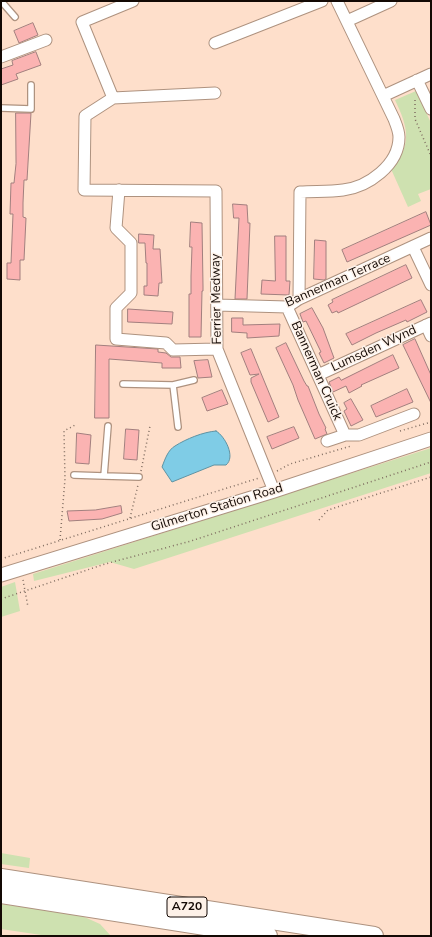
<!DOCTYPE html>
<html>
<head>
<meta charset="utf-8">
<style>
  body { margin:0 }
  #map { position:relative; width:432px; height:937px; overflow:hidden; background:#fedfcb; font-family:"Nunito Sans",sans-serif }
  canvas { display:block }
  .frame { position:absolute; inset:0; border:2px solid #130904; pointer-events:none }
</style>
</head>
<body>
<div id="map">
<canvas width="432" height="937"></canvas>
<div class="frame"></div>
</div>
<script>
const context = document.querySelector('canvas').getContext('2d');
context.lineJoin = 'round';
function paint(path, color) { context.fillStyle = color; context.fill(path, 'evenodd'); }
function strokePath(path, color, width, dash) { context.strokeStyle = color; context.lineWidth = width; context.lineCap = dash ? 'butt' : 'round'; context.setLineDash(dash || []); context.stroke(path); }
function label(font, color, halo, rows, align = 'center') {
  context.font = font + ' "Nunito Sans",sans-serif'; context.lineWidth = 3; context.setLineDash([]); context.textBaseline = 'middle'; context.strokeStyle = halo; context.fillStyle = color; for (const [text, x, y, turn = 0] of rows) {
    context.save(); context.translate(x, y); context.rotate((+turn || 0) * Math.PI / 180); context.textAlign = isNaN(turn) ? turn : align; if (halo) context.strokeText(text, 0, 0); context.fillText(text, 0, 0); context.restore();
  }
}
const green = new Path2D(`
  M 416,91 L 431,123 L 431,189 L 418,194 L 421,201 L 408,207 L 391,169 C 413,145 408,127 395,100 Z
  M 431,448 L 431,473 L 134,569 L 110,562 L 34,581 L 33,574 Z
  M 15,582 L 20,611 L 1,617 L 1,587 Z
  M 1,853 L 30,858 L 29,868 L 1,864 Z
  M 1,904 L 80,915 L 100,924 L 111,936 L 48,936 L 1,929 Z`);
const water = new Path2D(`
  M 216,431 C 225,436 236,457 226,465 L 214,465 L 172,482 L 162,467 C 165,459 168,450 175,446 C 186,439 203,432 216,431 Z`);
const building = new Path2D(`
  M 33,23 L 38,35 L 19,43 L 14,31 Z
  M 36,52 L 41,65 L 16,74 L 18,79 L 1,85 L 1,69 L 13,65 L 12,61 Z
  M 16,113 L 31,113 L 27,180 L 24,180 L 23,203 L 23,217 L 26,218 L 24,260 L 20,260 L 20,280 L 7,279 L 7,263 L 11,263 L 13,214 L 10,214 L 11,183 L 14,183 L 16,164 Z
  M 233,204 L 247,205 L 248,223 L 250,223 L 247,299 L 235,299 L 239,218 L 234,218 Z
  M 426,212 L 431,225 L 347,262 L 342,250 Z
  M 191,222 L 202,223 L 203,286 L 203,291 L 202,291 L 201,337 L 189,337 L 189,294 L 191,294 L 191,276 L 192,247 L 190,247 Z
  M 139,234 L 154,235 L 153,249 L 160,249 L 162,283 L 159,283 L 158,296 L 144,295 L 144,286 L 147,286 L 147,263 L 146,263 L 145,243 L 139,243 Z
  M 275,236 L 286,236 L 286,281 L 290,281 L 289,295 L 261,294 L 262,280 L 275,281 Z
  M 315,240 L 326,241 L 326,279 L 324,280 L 314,279 Z
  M 406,265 L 412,278 L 338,313 L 337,311 L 332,313 L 328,305 L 333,302 L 332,300 Z
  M 421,300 L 427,312 L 407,322 L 406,320 L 376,333 L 352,345 L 346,334 Z
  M 312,308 L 323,328 L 334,358 L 324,363 L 319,353 L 321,352 L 306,321 L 303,322 L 300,314 Z
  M 128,309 L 173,312 L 172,324 L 128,322 Z
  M 232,318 L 243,318 L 243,325 L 280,324 L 279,336 L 247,338 L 247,333 L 232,332 Z
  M 415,339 L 431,375 L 431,403 L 403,345 Z
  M 286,343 L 304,381 L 307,386 L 308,386 L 319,414 L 326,428 L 325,429 L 327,434 L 315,439 L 298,400 L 293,385 L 276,348 Z
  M 96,345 L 158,349 L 158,352 L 166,353 L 171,357 L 180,357 L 181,368 L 162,368 L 162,363 L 109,359 L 109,418 L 95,418 Z
  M 251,349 L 279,417 L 268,422 L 251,382 L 251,378 L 259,374 L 250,375 L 241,353 Z
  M 393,355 L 399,368 L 361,385 L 362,386 L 349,393 L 346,386 L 333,392 L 329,382 L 339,377 L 341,380 Z
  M 208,360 L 212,377 L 198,378 L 194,361 Z
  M 407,389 L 413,402 L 376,417 L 371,406 Z
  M 222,390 L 228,404 L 207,411 L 202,398 Z
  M 351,399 L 363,420 L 351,426 L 344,411 L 347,409 L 344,403 Z
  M 294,427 L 299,438 L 272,449 L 267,437 Z
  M 126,429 L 139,430 L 137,460 L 124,459 Z
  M 77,433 L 91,435 L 89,464 L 76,463 Z
  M 121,506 L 122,513 L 102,519 L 69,521 L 67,511 L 95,510 Z`);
const path = new Path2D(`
  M 415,100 L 415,119 L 431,156
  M 400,431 L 431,422
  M 141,471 L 150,426
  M 277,471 L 290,464 L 351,446
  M 130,518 L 138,485
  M 319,520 L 328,510 L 431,477
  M 60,540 L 65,479 L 64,431 L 77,424
  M 1,559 L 259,478
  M 23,580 L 28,607
  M 1,599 L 105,564 L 191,541 L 431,462`);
const service = new Path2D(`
  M 1,1 L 15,17
  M 1,108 L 31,109 L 31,85
  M 123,384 L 173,385 L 178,427
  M 173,385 L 194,380
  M 74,475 L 104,476 L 108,426
  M 104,476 L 139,477`);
const minor = new Path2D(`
  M 347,21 L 391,1
  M 215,43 L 322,1
  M 1,57 L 46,40
  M 417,80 L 431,109
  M 215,93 L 113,98 L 85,116 L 84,190 L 216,191 L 217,349 L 274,491
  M 383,96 L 431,74
  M 113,98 L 82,22 L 133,1
  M 119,190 L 116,228 L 131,243 L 131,293 L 116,308 L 116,339 L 166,343 L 173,350 L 217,349
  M 413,247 L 431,285
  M 299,299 L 300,192 C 314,191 329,192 343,190 C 368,187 399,165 399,137 C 399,131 396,124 394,119 L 337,1
  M 217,305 L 287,307 L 299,299 L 431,238
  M 287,307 L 345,435
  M 426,325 L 431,336
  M 318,375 L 431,323
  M 327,441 L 345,435 L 359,435 L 414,414`);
const tertiary = new Path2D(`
  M 1,575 L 274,491 L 431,439`);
const trunk = new Path2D(`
  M 1,878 L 374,936
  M 1,894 L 268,936`);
const shields = [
  [187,907,40]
];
const shieldNames = [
  ["A720",187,907]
];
const streetNames = [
  ["Bannerman Terrace",338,281,-24],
  ["Ferrier Medway",217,299,-91],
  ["Lumsden Wynd",374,349,-25],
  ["Bannerman Cruick",316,371,66],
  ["Gilmerton Station Road",217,508,-17]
];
paint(green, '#cee1b0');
paint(water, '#7fcce6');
strokePath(water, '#5f92a2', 1);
paint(building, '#fbb3b2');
strokePath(building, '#a27f7e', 1);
strokePath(service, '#ae927f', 8);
strokePath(minor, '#ae927f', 13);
strokePath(tertiary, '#ae927f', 15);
strokePath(trunk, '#ae927f', 20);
strokePath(path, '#7f6c60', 1.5, [1, 3]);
strokePath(service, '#fff', 5.5);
strokePath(minor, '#fff', 11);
strokePath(tertiary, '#fff', 13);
strokePath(trunk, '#fff', 18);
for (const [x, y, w] of shields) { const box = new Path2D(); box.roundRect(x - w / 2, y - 10, w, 20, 3); context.fillStyle = '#fdf1e8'; context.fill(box); strokePath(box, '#130904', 1); }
label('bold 12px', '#130904', null, shieldNames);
label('13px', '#130904', '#fdf1e8', streetNames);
</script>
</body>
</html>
